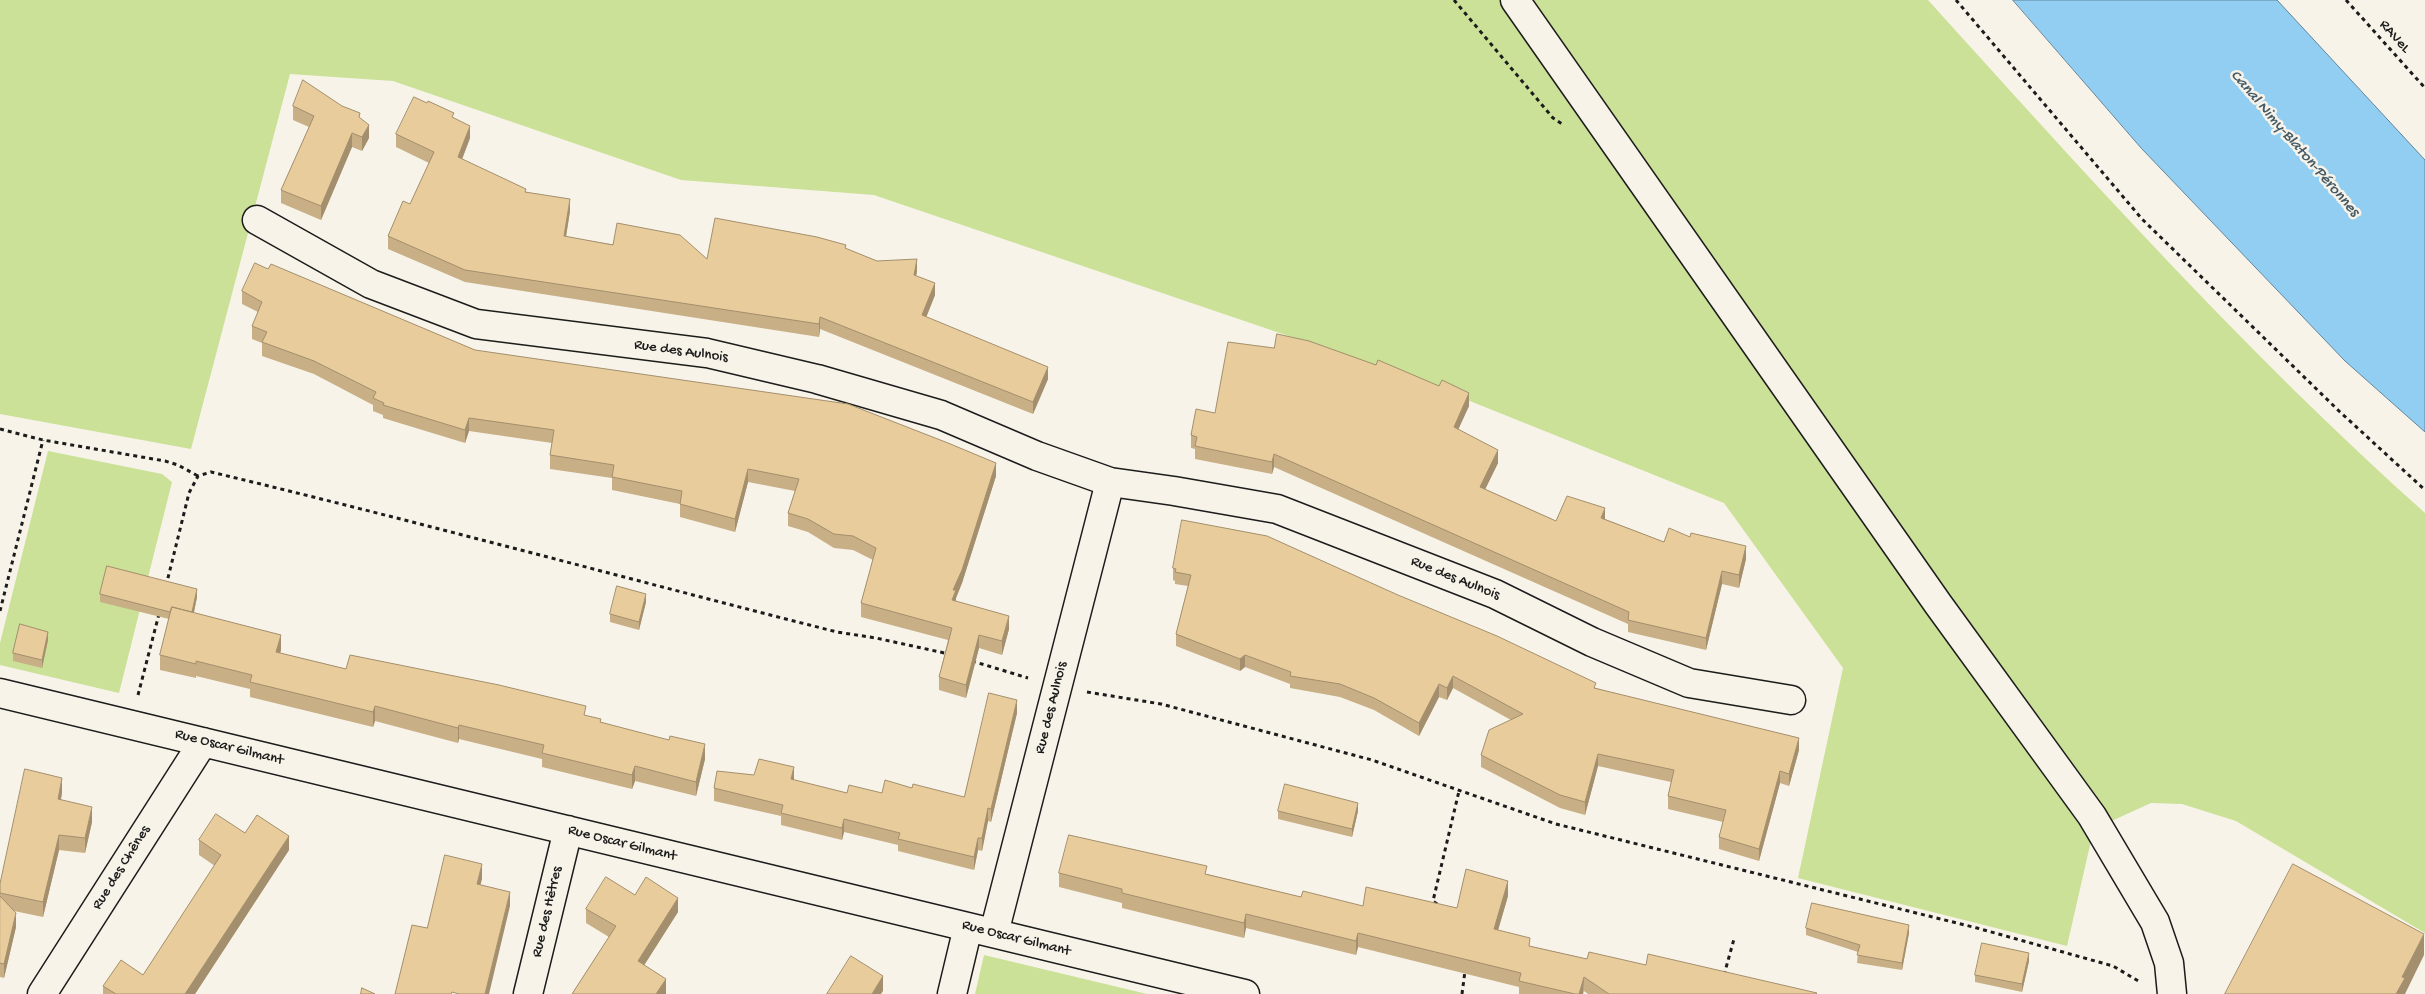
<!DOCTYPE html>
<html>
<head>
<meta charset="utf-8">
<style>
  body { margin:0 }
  canvas { display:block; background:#f7f3e8 }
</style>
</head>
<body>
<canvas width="2425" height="994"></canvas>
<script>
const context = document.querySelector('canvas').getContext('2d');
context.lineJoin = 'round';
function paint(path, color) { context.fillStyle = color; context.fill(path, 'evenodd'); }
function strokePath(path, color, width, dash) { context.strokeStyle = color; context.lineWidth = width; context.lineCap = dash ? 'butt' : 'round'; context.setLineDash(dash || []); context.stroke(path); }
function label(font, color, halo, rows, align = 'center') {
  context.font = font + ' "Gochi Hand",sans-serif'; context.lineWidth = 5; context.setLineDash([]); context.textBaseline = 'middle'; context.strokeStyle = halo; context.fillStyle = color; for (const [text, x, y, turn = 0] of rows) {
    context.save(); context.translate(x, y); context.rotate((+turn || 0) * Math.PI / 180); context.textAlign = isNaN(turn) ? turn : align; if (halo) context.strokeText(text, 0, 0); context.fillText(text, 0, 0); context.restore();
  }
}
const green = new Path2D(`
  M 0,0 L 1928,0 C 2088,177 2247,354 2425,513 L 2425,933 L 2236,821 L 2182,804 L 2151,803 L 2105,824 L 2093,832 L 2067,946 L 1798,878 L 1843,668 L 1724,503 L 1415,379 L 874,195 L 681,180 L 393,81 L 290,74 L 191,449 L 0,414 Z
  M 48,451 L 162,474 L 172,482 L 119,693 L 0,665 L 0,643 Z
  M 984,955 L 1147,994 L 975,994 Z`);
const water = new Path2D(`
  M 2013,0 L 2277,0 L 2425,160 L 2425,432 L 2345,361 L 2142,149 Z`);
const path = new Path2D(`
  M 1454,0 L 1553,118 L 1562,124
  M 1956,0 L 2142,219 L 2339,411 L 2425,490
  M 2346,0 L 2425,88
  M 0,429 L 43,440 L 165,461 L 178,465 L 198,476
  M 166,586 L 189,493 L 198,476 L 211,472 C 420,522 628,579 837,632 L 876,638 L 949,654
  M 0,611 L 43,440
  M 972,661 L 1028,678
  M 1087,692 L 1161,704 L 1372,760 L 1556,824 L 1977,928 L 2113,966 L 2140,982
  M 138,695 L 159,614
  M 1437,904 L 1433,901 L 1459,791
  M 1724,975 L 1734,939
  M 1462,994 L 1465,971`);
const minor = new Path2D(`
  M 1515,0 L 1938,604 L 2092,816 L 2155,922 L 2169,963 L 2172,994
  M 257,220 L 371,284 L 476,324 L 707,353 L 817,379 L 941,415 L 1037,456 L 1110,482 L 994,933
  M 1110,482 L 1174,491 L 1277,509 L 1495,594 L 1592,642 L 1689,683 L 1791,700
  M 0,693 L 1245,994
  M 42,994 L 203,742
  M 528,994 L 568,830
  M 952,994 L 968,927`);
const wall = new Path2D(`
  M 427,103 L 454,118 L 470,138 L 462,159 L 526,192 L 570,211 L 566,237 L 707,259 L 846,249 L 877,261 L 917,271 L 916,276 L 935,295 L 926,317 L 1048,379 L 1033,414 L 820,329 L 819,337 L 465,282 L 388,249 L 388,236 L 410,204 L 429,163 L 396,147 L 396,134 Z
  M 293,106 L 360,119 L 369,138 L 362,151 L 352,147 L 321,220 L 281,203 L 281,190 L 309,127 L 293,120 Z
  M 268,269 L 475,350 L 996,476 L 962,583 L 956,598 L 956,601 L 1009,629 L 1002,655 L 979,648 L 966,698 L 939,690 L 939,677 L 948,640 L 861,617 L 861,603 L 873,560 L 853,550 L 834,548 L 808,532 L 788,526 L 788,513 L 795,491 L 748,482 L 735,532 L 680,517 L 680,504 L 612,490 L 612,478 L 550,469 L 550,455 L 552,443 L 469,431 L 465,443 L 383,418 L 383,415 L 373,411 L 373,405 L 314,374 L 262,356 L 262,343 L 252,339 L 252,326 L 258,312 L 242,304 L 242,291 Z
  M 1376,365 L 1439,386 L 1469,406 L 1458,429 L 1498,463 L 1485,489 L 1556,521 L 1605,519 L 1664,542 L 1690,537 L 1746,559 L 1739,588 L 1722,584 L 1706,650 L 1628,632 L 1628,624 L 1274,467 L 1272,474 L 1195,459 L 1195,449 L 1191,448 L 1191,435 L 1215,413 Z
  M 1173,568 L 1596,688 L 1799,750 L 1789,786 L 1780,783 L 1759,861 L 1719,849 L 1719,837 L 1723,822 L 1668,809 L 1668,796 L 1671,782 L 1598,766 L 1585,815 L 1560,808 L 1481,767 L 1481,755 L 1511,720 L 1453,688 L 1447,700 L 1439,697 L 1419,736 L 1374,710 L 1340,697 L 1290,688 L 1290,684 L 1245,667 L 1240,671 L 1176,646 L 1176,634 L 1188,586 L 1175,584 L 1175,581 L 1173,580 Z
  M 100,594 L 197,597 L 194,613 L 281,650 L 280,653 L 346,669 L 586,716 L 601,722 L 705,759 L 696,796 L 635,781 L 632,789 L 542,767 L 542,759 L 459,739 L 458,743 L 375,721 L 373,727 L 250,697 L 250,689 L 196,676 L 196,678 L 160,670 L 160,655 L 169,619 L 100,602 Z
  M 646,602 L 639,630 L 610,622 L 610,614 Z
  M 48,640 L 42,668 L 13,661 L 13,653 Z
  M 1017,713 L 991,822 L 988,821 L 982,851 L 978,850 L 974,870 L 898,851 L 898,845 L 844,832 L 842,840 L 781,825 L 781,816 L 714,801 L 714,788 L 794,780 L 847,793 L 882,793 L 964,797 Z
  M 62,793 L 61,799 L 92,822 L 85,853 L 59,850 L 43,917 L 14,911 L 16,927 L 4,978 L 0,977 L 0,884 Z
  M 1278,811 L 1358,811 L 1352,837 L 1278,819 Z
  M 245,833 L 289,850 L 195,994 L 103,994 L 103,986 L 143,975 L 215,866 L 199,855 L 199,840 Z
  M 1059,873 L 1207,874 L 1301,897 L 1363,906 L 1457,908 L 1508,896 L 1498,930 L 1530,946 L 1587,959 L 1646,965 L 1817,994 L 1588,994 L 1584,991 L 1583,994 L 1519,994 L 1519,987 L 1358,947 L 1356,955 L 1246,928 L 1244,938 L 1122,908 L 1122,903 L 1059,887 Z
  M 635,895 L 678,912 L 644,965 L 666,993 L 666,994 L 572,994 L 609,937 L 586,923 L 586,909 Z
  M 1806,928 L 1909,933 L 1902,970 L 1857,963 L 1858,952 L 1806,935 Z
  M 2029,961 L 2022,992 L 1975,982 L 1975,975 Z`);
const shadedWall = new Path2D(`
  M 369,125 L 369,138 L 362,151 L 362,137 Z
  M 470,126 L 470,138 L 458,170 L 458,157 Z
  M 352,133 L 352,147 L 321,220 L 321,206 Z
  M 570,199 L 570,211 L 564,249 L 564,236 Z
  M 917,259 L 917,271 L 914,288 L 914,275 Z
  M 935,283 L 935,295 L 922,328 L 922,315 Z
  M 820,317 L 820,329 L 819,337 L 819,324 Z
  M 1048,367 L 1048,379 L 1033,414 L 1033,402 Z
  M 1469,393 L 1469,406 L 1454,439 L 1454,427 Z
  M 469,418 L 469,431 L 465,443 L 465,430 Z
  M 1498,450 L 1498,463 L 1480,500 L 1480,487 Z
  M 1274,454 L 1274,467 L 1272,474 L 1272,462 Z
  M 996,463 L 996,476 L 962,583 L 956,598 L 956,603 L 952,600 L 953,590 Z
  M 748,469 L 748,482 L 735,532 L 735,519 Z
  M 1605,508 L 1605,521 L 1601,518 Z
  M 1746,546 L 1746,559 L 1739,588 L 1739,575 Z
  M 1722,571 L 1722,584 L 1706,650 L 1706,638 Z
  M 197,589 L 197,597 L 191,625 L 191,617 Z
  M 646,594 L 646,602 L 639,630 L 639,622 Z
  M 1009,616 L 1009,629 L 1002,655 L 1002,641 Z
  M 48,632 L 48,640 L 42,668 L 42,660 Z
  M 281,635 L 281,650 L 276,667 L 276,652 Z
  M 979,635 L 979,648 L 966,698 L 966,685 Z
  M 1245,655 L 1245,667 L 1240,671 L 1240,659 Z
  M 1453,676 L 1453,688 L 1447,700 L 1447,688 Z
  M 1439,684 L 1439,697 L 1419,736 L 1419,723 Z
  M 1017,700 L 1017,713 L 991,822 L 991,809 Z
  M 375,706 L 375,721 L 373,727 L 373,712 Z
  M 459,725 L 459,739 L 458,743 L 458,728 Z
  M 1799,738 L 1799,750 L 1789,786 L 1789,774 Z
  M 705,744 L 705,759 L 696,796 L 696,782 Z
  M 1598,754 L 1598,766 L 1585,815 L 1585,802 Z
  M 635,766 L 635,781 L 632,789 L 632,775 Z
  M 794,767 L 794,780 L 791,792 L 791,779 Z
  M 1780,771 L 1780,783 L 1759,861 L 1759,849 Z
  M 62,778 L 62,793 L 58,814 L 58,799 Z
  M 1358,803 L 1358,811 L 1352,837 L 1352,829 Z
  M 92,807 L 92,822 L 85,853 L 85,838 Z
  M 988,808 L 988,821 L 982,851 L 982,838 Z
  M 844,819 L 844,832 L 842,840 L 842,828 Z
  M 59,835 L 59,850 L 43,917 L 43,902 Z
  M 289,836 L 289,850 L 195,994 L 185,994 Z
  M 978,838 L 978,850 L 974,870 L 974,857 Z
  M 482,864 L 482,879 L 477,898 L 477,884 Z
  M 1508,881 L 1508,896 L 1494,944 L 1494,929 Z
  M 510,892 L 510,906 L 489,994 L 485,994 Z
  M 678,898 L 678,912 L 638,975 L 638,961 Z
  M 16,913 L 16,927 L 4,978 L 4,964 Z
  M 1246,914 L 1246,928 L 1244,938 L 1244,923 Z
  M 1909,925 L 1909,933 L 1902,970 L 1902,963 Z
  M 1358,933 L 1358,947 L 1356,955 L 1356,941 Z
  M 2424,934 L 2424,955 L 2405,994 L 2396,994 L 2402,977 Z
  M 2029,953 L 2029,961 L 2022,992 L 2022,984 Z
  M 883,976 L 883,991 L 881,994 L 872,994 Z
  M 1584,977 L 1583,994 L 1579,994 Z
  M 666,979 L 666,994 L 656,994 Z`);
const building = new Path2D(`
  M 303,80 L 342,106 L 360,113 L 359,117 L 369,125 L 362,137 L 352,133 L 321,206 L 281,190 L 314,116 L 293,106 Z
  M 414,97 L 427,103 L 428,101 L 454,113 L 452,117 L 470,126 L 458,157 L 526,189 L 525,192 L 570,199 L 564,236 L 613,245 L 617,223 L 680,235 L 707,259 L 715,218 L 817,237 L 846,245 L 845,248 L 877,261 L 917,259 L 914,275 L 935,283 L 922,315 L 1048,367 L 1033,402 L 820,317 L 819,324 L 465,270 L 388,236 L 403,201 L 410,204 L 434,152 L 396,134 Z
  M 255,263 L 268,269 L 271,264 L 475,350 L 848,404 L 948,443 L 996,463 L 962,570 L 953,590 L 956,590 L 952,600 L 1009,616 L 1002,641 L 979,635 L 966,685 L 939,677 L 952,628 L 861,603 L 876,548 L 853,536 L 834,534 L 808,519 L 788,513 L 799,479 L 748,469 L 735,519 L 680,504 L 682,491 L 612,477 L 614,465 L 550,455 L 554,430 L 469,418 L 465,430 L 383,405 L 384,403 L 373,398 L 376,392 L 314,361 L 262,342 L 267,332 L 252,326 L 262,302 L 242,291 Z
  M 1277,334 L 1309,341 L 1376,365 L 1378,360 L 1439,386 L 1442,380 L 1469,393 L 1454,427 L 1498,450 L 1480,487 L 1556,521 L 1567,496 L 1605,508 L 1601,518 L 1664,542 L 1669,528 L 1690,537 L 1691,533 L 1746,546 L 1739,575 L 1722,571 L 1706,638 L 1628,620 L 1629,612 L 1274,454 L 1272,462 L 1195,446 L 1197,437 L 1191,435 L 1196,409 L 1215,413 L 1228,342 L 1274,348 Z
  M 1182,520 L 1267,536 L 1398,595 L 1497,636 L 1596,683 L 1594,688 L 1799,738 L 1789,774 L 1780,771 L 1759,849 L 1719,837 L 1726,810 L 1668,796 L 1674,770 L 1598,754 L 1585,802 L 1560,795 L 1481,755 L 1489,730 L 1523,714 L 1453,676 L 1447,688 L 1439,684 L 1419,723 L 1374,698 L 1340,684 L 1290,676 L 1291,672 L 1245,655 L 1240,659 L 1176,634 L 1191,575 L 1175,572 L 1176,569 L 1173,568 Z
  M 107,566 L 197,589 L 192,612 L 172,607 L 170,612 L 100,594 Z
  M 617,586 L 646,594 L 639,622 L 610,614 Z
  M 172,607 L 281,635 L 276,652 L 346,669 L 350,655 L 499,685 L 586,706 L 584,715 L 601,719 L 600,722 L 669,740 L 670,736 L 705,744 L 696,782 L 635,766 L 632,775 L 542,753 L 544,745 L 459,725 L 458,728 L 375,706 L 373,712 L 250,682 L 252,675 L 196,661 L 196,664 L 160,655 Z
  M 20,624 L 48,632 L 42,660 L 13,653 Z
  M 989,693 L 1017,700 L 991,809 L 988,808 L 982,838 L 978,838 L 974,857 L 898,839 L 900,833 L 844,819 L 842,828 L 781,813 L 783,805 L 714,788 L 717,771 L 754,775 L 759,759 L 794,767 L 791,779 L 847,793 L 849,785 L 882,793 L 885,780 L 912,788 L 913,784 L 964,797 Z
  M 25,769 L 62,778 L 58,799 L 92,807 L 85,838 L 59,835 L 43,902 L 0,893 L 0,884 Z
  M 1285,784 L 1358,803 L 1352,829 L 1278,811 Z
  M 216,814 L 245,833 L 257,815 L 289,836 L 185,994 L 116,994 L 103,986 L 121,960 L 143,975 L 221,855 L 199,840 Z
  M 1069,835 L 1207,866 L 1205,874 L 1301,897 L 1303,891 L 1363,906 L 1366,887 L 1457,908 L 1466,869 L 1508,881 L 1494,929 L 1530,938 L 1529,946 L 1587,959 L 1589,952 L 1646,965 L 1648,954 L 1817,993 L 1816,994 L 1609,994 L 1584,977 L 1579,994 L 1575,994 L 1519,981 L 1521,973 L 1358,933 L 1356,941 L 1246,914 L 1244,923 L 1122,893 L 1122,889 L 1059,873 Z
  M 445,855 L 482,864 L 477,884 L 510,892 L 485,994 L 459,994 L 452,992 L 451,994 L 395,994 L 412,925 L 427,928 Z
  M 2293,864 L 2424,934 L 2402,977 L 2405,978 L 2396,994 L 2225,994 Z
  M 606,877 L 635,895 L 646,877 L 678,898 L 638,961 L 666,979 L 656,994 L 572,994 L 616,926 L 586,909 Z
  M 0,896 L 16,913 L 4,964 L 0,963 Z
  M 1812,903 L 1909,925 L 1902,963 L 1857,955 L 1860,945 L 1806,928 Z
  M 1982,943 L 2029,953 L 2022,984 L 1975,975 Z
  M 851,956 L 883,976 L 872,994 L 873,994 L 827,994 Z
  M 362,988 L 375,994 L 361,994 Z`);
const streetNames = [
  ["RAVeL",2394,37,48],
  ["Rue des Aulnois",681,352,8],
  ["Rue des Aulnois",1455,579,22],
  ["Rue des Aulnois",1052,708,-76],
  ["Rue Oscar Gilmant",229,748,14],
  ["Rue Oscar Gilmant",622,844,14],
  ["Rue des Chênes",122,868,-58],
  ["Rue des Hêtres",548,912,-77],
  ["Rue Oscar Gilmant",1016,939,14]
];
const waterNames = [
  ["Canal Nimy-Blaton-Péronnes",2294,144,49]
];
paint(green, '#cae197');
paint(water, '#92cdf2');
strokePath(water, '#63869c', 1);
strokePath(minor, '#1c1c1c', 31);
strokePath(path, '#1c1c1c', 3, [4, 4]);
strokePath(minor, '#f7f3e8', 28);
paint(wall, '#c8af86');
paint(shadedWall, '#a38f6d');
paint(building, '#e9cc9c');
strokePath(building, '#a38f6d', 1);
label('15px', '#1c1c1c', '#f7f3e8', streetNames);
label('italic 16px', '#455a67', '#f7f3e8', waterNames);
</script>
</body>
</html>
